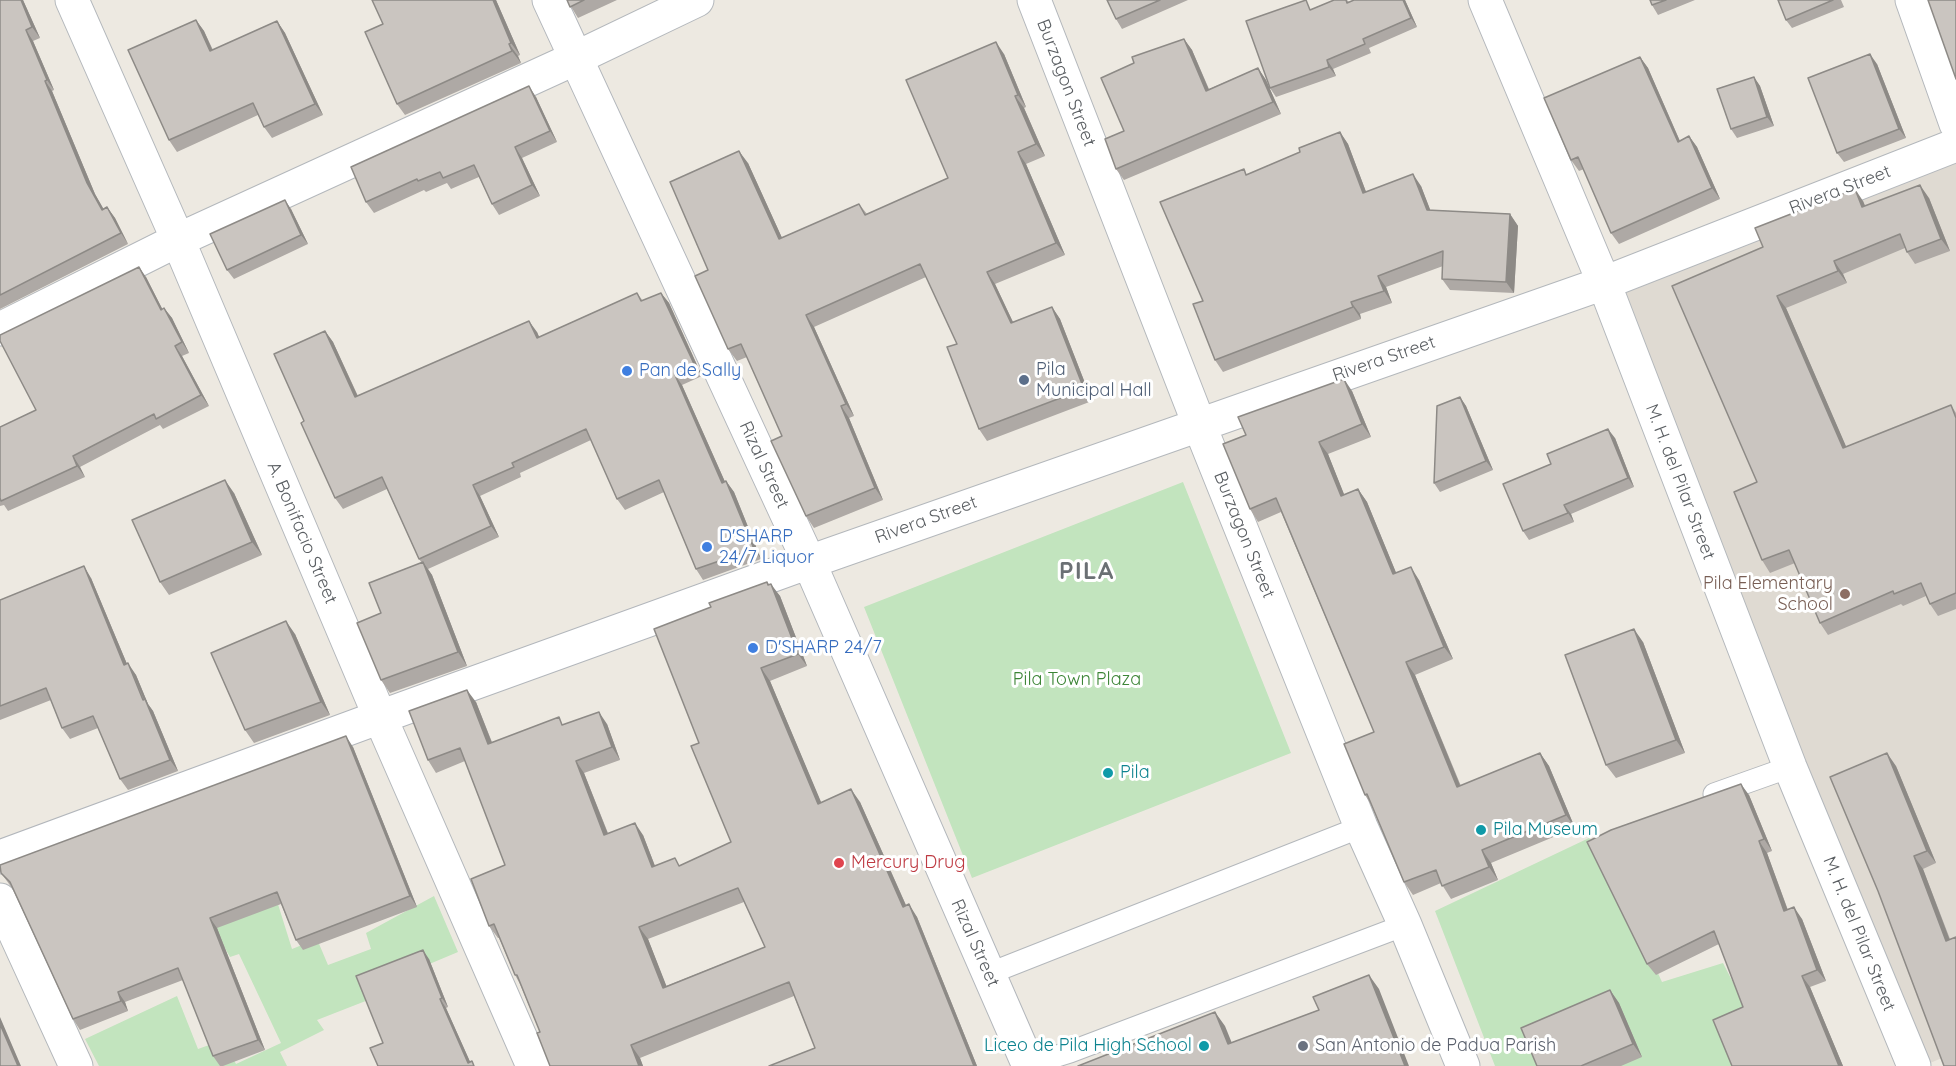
<!DOCTYPE html>
<html>
<head>
<meta charset="utf-8">
<style>
  body { margin:0 }
  canvas { display:block; background:#ede9e1 }
</style>
</head>
<body>
<canvas width="1956" height="1066"></canvas>
<script>
const context = document.querySelector('canvas').getContext('2d');
context.lineJoin = 'round';
function paint(path, color) { context.fillStyle = color; context.fill(path, 'evenodd'); }
function strokePath(path, color, width, dash) { context.strokeStyle = color; context.lineWidth = width; context.lineCap = dash ? 'butt' : 'round'; context.setLineDash(dash || []); context.stroke(path); }
function label(font, color, halo, rows, align = 'center') {
  context.font = font + ' Quicksand,sans-serif'; context.lineWidth = 6; context.setLineDash([]); context.textBaseline = 'middle'; context.strokeStyle = halo; context.fillStyle = color; for (const [text, x, y, turn = 0] of rows) {
    context.save(); context.translate(x, y); context.rotate((+turn || 0) * Math.PI / 180); context.textAlign = isNaN(turn) ? turn : align; if (halo) context.strokeText(text, 0, 0); context.fillText(text, 0, 0); context.restore();
  }
}
const education = new Path2D(`
  M 1956,160 L 1956,1052 L 1923,1066 L 1619,290 Z`);
const green = new Path2D(`
  M 1183,482 L 1291,753 L 972,878 L 864,607 Z
  M 1589,838 L 1604,856 L 1662,982 L 1723,963 L 1756,1027 L 1747,1066 L 1495,1066 L 1435,911 Z
  M 267,869 L 292,949 L 317,939 L 328,965 L 371,949 L 366,933 L 434,896 L 458,952 L 377,986 L 381,995 L 317,1020 L 324,1030 L 280,1052 L 287,1066 L 99,1066 L 85,1039 L 177,996 L 198,1049 L 223,1040 L 236,1064 L 281,1043 L 239,954 L 230,957 L 212,926 Z`);
const service = new Path2D(`
  M 1714,794 L 1790,767
  M 988,974 L 1361,827
  M 1028,1065 L 1070,1052 L 1405,925`);
const minor = new Path2D(`
  M 72,0 L 178,240 L 380,717 L 533,1066
  M 1034,0 L 1199,424 L 1361,827 L 1405,925 L 1463,1066
  M 1485,0 L 1604,283 L 1790,767 L 1914,1066
  M 1912,0 L 1956,124
  M 0,329 L 178,240 L 576,58 L 697,0
  M 809,562 L 1604,283 L 1956,145
  M 0,900 L 76,1066`);
const secondary = new Path2D(`
  M 549,0 L 809,562 L 1029,1066
  M 0,857 L 380,717 L 809,562`);
const wall = new Path2D(`
  M 0,0 L 23,0 L 40,38 L 33,41 L 54,90 L 52,91 L 95,194 L 103,209 L 107,207 L 115,218 L 128,244 L 0,309 Z
  M 496,0 L 520,55 L 518,56 L 521,63 L 405,115 L 397,104 L 383,24 Z
  M 567,0 L 617,0 L 578,18 Z
  M 1107,0 L 1188,0 L 1122,29 L 1116,19 Z
  M 1334,0 L 1347,0 L 1349,2 L 1405,0 L 1417,27 L 1369,48 L 1371,53 L 1333,69 L 1336,76 L 1276,97 L 1270,88 L 1312,9 Z
  M 1650,0 L 1695,0 L 1658,15 L 1652,5 Z
  M 1778,0 L 1841,0 L 1844,7 L 1792,28 L 1786,20 Z
  M 196,20 L 204,31 L 213,50 L 277,21 L 285,33 L 323,115 L 272,138 L 264,127 L 258,115 L 177,152 L 169,140 Z
  M 1184,39 L 1192,50 L 1209,89 L 1258,68 L 1266,80 L 1281,114 L 1124,180 L 1116,169 L 1124,131 L 1134,63 Z
  M 1004,54 L 1026,107 L 1024,108 L 1045,156 L 1026,164 L 1065,255 L 995,284 L 1013,322 L 1052,307 L 1060,319 L 1092,401 L 987,441 L 979,429 L 957,344 L 926,277 L 814,327 L 854,416 L 849,418 L 883,500 L 814,528 L 806,516 L 782,436 L 747,357 L 737,361 L 728,349 L 708,270 L 748,163 L 782,238 L 859,204 L 867,214 L 948,178 Z
  M 1640,57 L 1648,68 L 1680,141 L 1689,136 L 1697,147 L 1720,199 L 1619,244 L 1611,233 L 1584,169 L 1579,171 L 1571,160 Z
  M 1877,64 L 1906,138 L 1844,162 L 1837,153 Z
  M 1754,77 L 1760,86 L 1774,126 L 1737,138 L 1731,129 Z
  M 536,97 L 557,142 L 522,158 L 540,196 L 499,215 L 492,204 L 479,177 L 451,189 L 447,183 L 426,192 L 424,190 L 374,213 L 366,202 Z
  M 1340,132 L 1348,144 L 1366,192 L 1421,186 L 1430,210 L 1510,214 L 1518,226 L 1514,293 L 1450,290 L 1442,279 L 1443,266 L 1386,287 L 1392,303 L 1360,314 L 1361,319 L 1223,372 L 1215,360 L 1203,301 L 1247,175 L 1300,152 Z
  M 1929,198 L 1950,251 L 1915,264 L 1907,252 L 1905,248 L 1843,274 L 1847,283 L 1786,308 L 1846,447 L 1951,405 L 1956,413 L 1956,609 L 1938,616 L 1930,604 L 1926,596 L 1903,606 L 1901,604 L 1828,635 L 1820,623 L 1795,563 L 1770,573 L 1762,560 L 1757,482 L 1763,247 L 1863,201 L 1865,206 Z
  M 291,209 L 308,244 L 234,279 L 227,270 Z
  M 146,277 L 162,309 L 164,308 L 172,318 L 189,353 L 182,356 L 209,406 L 163,429 L 160,425 L 80,467 L 85,477 L 8,511 L 4,505 L 0,506 L 0,427 L 36,410 Z
  M 637,293 L 643,301 L 661,293 L 669,303 L 702,376 L 682,385 L 725,482 L 726,481 L 734,492 L 761,559 L 703,580 L 696,569 L 664,492 L 625,510 L 617,499 L 591,440 L 520,473 L 521,477 L 480,496 L 499,537 L 428,569 L 432,575 L 467,666 L 390,693 L 381,680 L 381,613 L 422,563 L 419,559 L 387,489 L 343,509 L 335,498 L 304,421 L 325,331 L 333,342 L 358,396 L 537,332 L 539,337 Z
  M 1352,391 L 1371,437 L 1328,454 L 1344,495 L 1358,489 L 1367,502 L 1396,573 L 1419,580 L 1453,659 L 1415,675 L 1461,786 L 1540,753 L 1549,766 L 1575,828 L 1491,863 L 1498,880 L 1451,899 L 1441,883 L 1413,895 L 1404,882 L 1372,806 L 1365,795 L 1374,732 L 1281,512 L 1258,522 L 1250,509 Z
  M 1460,397 L 1466,406 L 1493,470 L 1440,492 L 1434,483 Z
  M 1615,438 L 1634,487 L 1571,514 L 1574,522 L 1529,540 L 1523,531 Z
  M 234,493 L 262,555 L 169,595 L 160,582 Z
  M 91,578 L 127,664 L 136,675 L 148,704 L 153,711 L 178,771 L 128,790 L 120,779 L 98,728 L 70,739 L 62,728 L 51,700 L 0,720 L 0,600 Z
  M 767,582 L 780,596 L 807,666 L 770,681 L 821,803 L 860,802 L 906,905 L 917,917 L 977,1066 L 769,1066 L 815,1048 L 794,996 L 640,1058 L 643,1066 L 550,1066 L 540,1032 L 520,984 L 515,975 L 499,938 L 498,938 L 489,926 L 505,865 L 465,761 L 436,773 L 428,760 L 476,702 L 492,742 L 564,725 L 607,724 L 620,760 L 584,773 L 608,833 L 643,835 L 655,866 L 681,865 L 731,842 L 699,743 L 711,607 ZM 744,902 L 765,947 L 666,986 L 648,939 Z
  M 295,634 L 330,715 L 254,743 L 245,730 Z
  M 1643,642 L 1685,753 L 1616,778 L 1606,765 Z
  M 353,747 L 417,907 L 303,950 L 296,940 L 281,904 L 217,928 L 265,1050 L 223,1066 L 220,1066 L 213,1056 L 183,980 L 125,1002 L 128,1011 L 80,1030 L 73,1019 L 12,888 L 1,873 Z
  M 1896,766 L 1936,863 L 1923,869 L 1950,939 L 1956,1066 Z
  M 1749,795 L 1772,851 L 1767,853 L 1788,910 L 1802,919 L 1826,981 L 1810,987 L 1843,1066 L 1732,1066 L 1743,1007 L 1719,944 L 1656,975 L 1647,964 Z
  M 429,959 L 448,1007 L 446,1008 L 470,1062 L 383,1043 Z
  M 1610,990 L 1619,1003 L 1642,1057 L 1621,1066 L 1537,1066 Z`);
const shadedWall = new Path2D(`
  M 21,0 L 23,0 L 40,38 L 32,27 Z
  M 493,0 L 496,0 L 520,55 L 511,43 Z
  M 1403,0 L 1405,0 L 1417,27 L 1411,18 Z
  M 196,20 L 204,31 L 218,63 L 210,51 Z
  M 277,21 L 285,33 L 323,115 L 315,104 Z
  M 26,30 L 33,41 L 54,90 L 47,80 Z
  M 1184,39 L 1192,50 L 1214,102 L 1206,91 Z
  M 996,42 L 1004,54 L 1026,107 L 1018,95 Z
  M 509,44 L 518,56 L 521,63 L 512,51 Z
  M 1870,54 L 1877,64 L 1906,138 L 1899,129 Z
  M 1640,57 L 1648,68 L 1685,153 L 1678,142 Z
  M 1327,60 L 1333,69 L 1336,76 L 1329,67 Z
  M 1258,68 L 1266,80 L 1281,114 L 1273,102 Z
  M 1754,77 L 1760,86 L 1774,126 L 1767,117 Z
  M 45,81 L 52,91 L 95,194 L 110,220 L 102,210 L 87,183 Z
  M 529,86 L 536,97 L 557,142 L 550,131 Z
  M 1015,96 L 1024,108 L 1045,156 L 1036,144 Z
  M 1340,132 L 1348,144 L 1371,205 L 1363,193 Z
  M 1689,136 L 1697,147 L 1720,199 L 1712,188 Z
  M 515,147 L 522,158 L 540,196 L 532,185 Z
  M 739,151 L 748,163 L 788,251 L 779,239 Z
  M 1018,152 L 1026,164 L 1065,255 L 1056,243 Z
  M 1413,174 L 1421,186 L 1435,222 L 1427,210 Z
  M 1920,185 L 1929,198 L 1950,251 L 1941,239 Z
  M 1855,189 L 1863,201 L 1871,220 L 1862,207 Z
  M 285,200 L 291,209 L 308,244 L 301,235 Z
  M 107,207 L 115,218 L 128,244 L 121,233 Z
  M 1510,214 L 1518,226 L 1514,293 L 1506,282 Z
  M 1834,261 L 1843,274 L 1847,283 L 1838,271 Z
  M 139,267 L 146,277 L 168,320 L 161,310 Z
  M 987,272 L 995,284 L 1019,335 L 1011,323 Z
  M 1378,276 L 1386,287 L 1392,303 L 1384,291 Z
  M 661,293 L 669,303 L 702,376 L 695,366 Z
  M 1777,296 L 1786,308 L 1852,460 L 1843,448 Z
  M 1351,302 L 1360,314 L 1361,319 L 1353,307 Z
  M 1052,307 L 1060,319 L 1092,401 L 1084,389 Z
  M 164,308 L 172,318 L 189,353 L 182,342 Z
  M 806,315 L 814,327 L 854,416 L 846,404 Z
  M 529,321 L 537,332 L 544,348 L 537,338 Z
  M 325,331 L 333,342 L 363,408 L 355,397 Z
  M 175,346 L 182,356 L 209,406 L 201,395 Z
  M 675,375 L 682,385 L 730,493 L 722,483 Z
  M 1344,379 L 1352,391 L 1371,437 L 1362,424 Z
  M 1460,397 L 1466,406 L 1493,470 L 1486,461 Z
  M 841,406 L 849,418 L 883,500 L 875,488 Z
  M 1608,429 L 1615,438 L 1634,487 L 1628,478 Z
  M 1319,442 L 1328,454 L 1350,509 L 1341,496 Z
  M 73,456 L 80,467 L 85,477 L 77,466 Z
  M 225,480 L 234,493 L 262,555 L 252,542 Z
  M 726,481 L 734,492 L 761,559 L 754,549 Z
  M 473,485 L 480,496 L 499,537 L 491,526 Z
  M 1358,489 L 1367,502 L 1402,587 L 1393,574 Z
  M 1564,505 L 1571,514 L 1574,522 L 1568,513 Z
  M 423,562 L 432,575 L 467,666 L 458,652 Z
  M 84,566 L 91,578 L 132,676 L 124,665 Z
  M 1411,567 L 1419,580 L 1453,659 L 1444,647 Z
  M 767,582 L 774,593 L 771,584 L 780,596 L 807,666 L 798,654 Z
  M 286,621 L 295,634 L 330,715 L 321,702 Z
  M 1634,629 L 1643,642 L 1685,753 L 1676,740 Z
  M 1406,662 L 1415,675 L 1466,800 L 1457,787 Z
  M 128,663 L 136,675 L 148,704 L 153,711 L 178,771 L 170,760 Z
  M 761,668 L 770,681 L 827,816 L 818,804 Z
  M 467,690 L 476,702 L 497,756 L 488,744 Z
  M 599,712 L 607,724 L 620,760 L 612,747 Z
  M 346,736 L 353,747 L 417,907 L 410,896 Z
  M 1540,753 L 1549,766 L 1575,828 L 1566,815 Z
  M 1887,753 L 1896,766 L 1936,863 L 1927,851 Z
  M 576,761 L 584,773 L 613,847 L 604,835 Z
  M 1741,784 L 1749,795 L 1772,851 L 1764,839 Z
  M 851,789 L 860,802 L 912,919 L 903,907 Z
  M 635,823 L 643,835 L 660,879 L 652,867 Z
  M 1759,841 L 1767,853 L 1792,922 L 1784,911 Z
  M 1482,850 L 1491,863 L 1498,880 L 1489,867 Z
  M 1914,856 L 1923,869 L 1955,954 L 1946,941 Z
  M 909,904 L 917,917 L 977,1066 L 974,1066 Z
  M 1794,907 L 1802,919 L 1826,981 L 1817,970 Z
  M 210,918 L 217,928 L 265,1050 L 258,1040 Z
  M 639,927 L 648,939 L 672,1000 L 663,988 Z
  M 423,950 L 429,959 L 448,1007 L 442,998 Z
  M 1369,975 L 1379,989 L 1409,1066 L 1405,1066 Z
  M 1802,976 L 1810,987 L 1843,1066 L 1839,1066 Z
  M 1610,990 L 1619,1003 L 1642,1057 L 1633,1044 Z
  M 118,992 L 125,1002 L 128,1011 L 121,1001 Z
  M 440,999 L 446,1008 L 472,1066 L 468,1063 Z
  M 1215,1012 L 1225,1026 L 1238,1058 L 1228,1044 Z
  M 0,1017 L 21,1066 L 18,1066 L 0,1024 Z
  M 631,1045 L 640,1058 L 643,1066 L 639,1066 Z`);
const building = new Path2D(`
  M 0,0 L 21,0 L 32,27 L 26,30 L 47,80 L 45,81 L 87,183 L 102,210 L 107,207 L 121,233 L 0,295 Z
  M 372,0 L 493,0 L 511,43 L 509,44 L 512,51 L 397,104 L 365,32 L 383,24 Z
  M 567,0 L 584,0 L 570,7 Z
  M 1107,0 L 1160,0 L 1116,19 Z
  M 1306,0 L 1310,10 L 1334,0 L 1346,0 L 1347,3 L 1354,0 L 1403,0 L 1411,18 L 1363,39 L 1365,44 L 1327,60 L 1329,67 L 1270,88 L 1246,21 Z
  M 1650,0 L 1666,0 L 1652,5 Z
  M 1778,0 L 1833,0 L 1786,20 Z
  M 1928,0 L 1956,0 L 1956,79 Z
  M 196,20 L 210,51 L 277,21 L 315,104 L 264,127 L 253,103 L 169,140 L 128,50 Z
  M 1184,39 L 1206,91 L 1258,68 L 1273,102 L 1116,169 L 1105,139 L 1124,131 L 1101,78 L 1134,63 L 1132,57 Z
  M 996,42 L 1018,95 L 1015,96 L 1036,144 L 1018,152 L 1056,243 L 987,272 L 1011,323 L 1052,307 L 1084,389 L 979,429 L 947,347 L 957,344 L 920,264 L 806,315 L 846,404 L 841,406 L 875,488 L 806,516 L 771,441 L 782,436 L 741,344 L 728,349 L 695,276 L 708,270 L 670,182 L 739,151 L 779,239 L 859,204 L 865,215 L 948,178 L 906,80 Z
  M 1870,54 L 1899,129 L 1837,153 L 1808,78 Z
  M 1640,57 L 1678,142 L 1689,136 L 1712,188 L 1611,233 L 1578,157 L 1571,160 L 1544,98 Z
  M 1754,77 L 1767,117 L 1731,129 L 1717,89 Z
  M 529,86 L 550,131 L 515,147 L 532,185 L 492,204 L 474,165 L 443,178 L 440,172 L 418,181 L 417,179 L 366,202 L 351,167 Z
  M 1340,132 L 1363,193 L 1413,174 L 1427,210 L 1510,214 L 1506,282 L 1442,279 L 1443,251 L 1378,276 L 1384,291 L 1351,302 L 1353,307 L 1215,360 L 1193,304 L 1203,301 L 1160,202 L 1244,169 L 1246,175 L 1300,152 L 1299,148 Z
  M 1920,185 L 1941,239 L 1907,252 L 1900,234 L 1834,261 L 1838,271 L 1777,296 L 1843,448 L 1951,405 L 1956,418 L 1956,593 L 1930,604 L 1921,583 L 1894,594 L 1893,591 L 1820,623 L 1789,550 L 1762,560 L 1734,492 L 1757,482 L 1672,286 L 1763,247 L 1755,228 L 1855,189 L 1862,207 Z
  M 285,200 L 301,235 L 227,270 L 210,234 Z
  M 139,267 L 161,310 L 164,308 L 182,342 L 175,346 L 201,395 L 156,419 L 154,414 L 73,456 L 77,466 L 1,501 L 0,498 L 0,427 L 36,410 L 0,341 L 0,335 Z
  M 637,293 L 641,301 L 661,293 L 695,366 L 675,375 L 722,483 L 726,481 L 754,549 L 696,569 L 659,480 L 617,499 L 586,429 L 512,463 L 514,467 L 473,485 L 491,526 L 419,559 L 382,477 L 335,498 L 301,423 L 304,421 L 274,354 L 325,331 L 355,397 L 529,321 L 537,338 Z
  M 1344,379 L 1362,424 L 1319,442 L 1341,496 L 1358,489 L 1393,574 L 1411,567 L 1444,647 L 1406,662 L 1457,787 L 1540,753 L 1566,815 L 1482,850 L 1489,867 L 1442,886 L 1436,870 L 1404,882 L 1367,794 L 1365,795 L 1344,744 L 1374,732 L 1276,498 L 1250,509 L 1223,444 L 1246,435 L 1238,417 Z
  M 1460,397 L 1486,461 L 1434,483 L 1437,406 Z
  M 1608,429 L 1628,478 L 1564,505 L 1568,513 L 1523,531 L 1503,484 L 1551,464 L 1547,454 Z
  M 225,480 L 252,542 L 160,582 L 132,520 Z
  M 423,562 L 458,652 L 381,680 L 357,623 L 381,613 L 369,583 Z
  M 84,566 L 124,665 L 128,663 L 143,700 L 145,699 L 170,760 L 120,779 L 93,716 L 62,728 L 46,688 L 0,706 L 0,600 Z
  M 767,582 L 768,585 L 771,584 L 798,654 L 761,668 L 818,804 L 851,789 L 903,907 L 909,904 L 974,1066 L 769,1066 L 815,1048 L 789,982 L 631,1045 L 639,1066 L 550,1066 L 537,1033 L 540,1032 L 517,975 L 515,975 L 494,924 L 489,926 L 471,879 L 505,865 L 460,748 L 428,760 L 409,711 L 467,690 L 488,744 L 559,717 L 562,725 L 599,712 L 612,747 L 576,761 L 604,835 L 635,823 L 652,867 L 675,858 L 679,866 L 731,842 L 691,746 L 699,743 L 654,629 L 711,607 L 709,603 ZM 738,888 L 765,947 L 663,988 L 639,927 Z
  M 286,621 L 321,702 L 245,730 L 211,653 Z
  M 1634,629 L 1676,740 L 1606,765 L 1565,655 Z
  M 346,736 L 410,896 L 296,940 L 277,892 L 210,918 L 258,1040 L 213,1056 L 178,968 L 118,992 L 121,1001 L 73,1019 L 10,882 L 1,873 L 0,865 Z
  M 1887,753 L 1927,851 L 1914,856 L 1946,941 L 1956,937 L 1956,1066 L 1944,1066 L 1878,891 L 1830,777 Z
  M 1741,784 L 1764,839 L 1759,841 L 1784,911 L 1794,907 L 1817,970 L 1802,976 L 1839,1066 L 1732,1066 L 1713,1020 L 1743,1007 L 1714,931 L 1647,964 L 1587,842 L 1611,830 Z
  M 423,950 L 442,998 L 440,999 L 468,1063 L 472,1061 L 474,1066 L 378,1066 L 370,1048 L 383,1043 L 356,976 Z
  M 1369,975 L 1405,1066 L 1078,1066 L 1215,1012 L 1228,1044 L 1319,1010 L 1313,997 Z
  M 1610,990 L 1633,1044 L 1581,1066 L 1537,1066 L 1521,1028 Z
  M 0,1024 L 18,1066 L 0,1066 Z`);
const markers = [
  [627,371,6,"#3f7fe0"],
  [1024,380,6,"#5c6f8a"],
  [707,547,6,"#3f7fe0"],
  [1845,594,6,"#8d6e63"],
  [753,648,6,"#3f7fe0"],
  [1108,773,6,"#0f9aa8"],
  [1481,830,6,"#0f9aa8"],
  [839,863,6,"#e0444e"],
  [1204,1046,6,"#0f9aa8"],
  [1303,1046,6,"#6b7280"]
];
const streetNames = [
  ["Burzagon Street",1066,83,69],
  ["Rivera Street",1840,190,-21],
  ["Rivera Street",1384,359,-19],
  ["Rizal Street",764,465,65],
  ["M. H. del Pilar Street",1680,482,69],
  ["Rivera Street",926,520,-20],
  ["A. Bonifacio Street",302,533,67],
  ["Burzagon Street",1244,535,68],
  ["M. H. del Pilar Street",1859,934,68],
  ["Rizal Street",975,943,66]
];
const serviceNames = [
  ["Pila",1036,370],
  ["Municipal Hall",1036,391]
];
const shopNames = [
  ["Pan de Sally",639,371],
  ["D'SHARP",719,537],
  ["24/7 Liquor",719,558],
  ["D'SHARP 24/7",765,648]
];
const educationNames = [
  ["Pila Elementary",1833,584],
  ["School",1833,605]
];
const parkNames = [
  ["Pila Town Plaza",1077,680]
];
const cultureNames = [
  ["Pila",1120,773],
  ["Pila Museum",1493,830],
  ["Liceo de Pila High School",1192,1046,"right"]
];
const healthNames = [
  ["Mercury Drug",851,863]
];
const worshipNames = [
  ["San Antonio de Padua Parish",1315,1046]
];
const districtNames = [
  ["PILA",1087,572]
];
paint(education, '#dfdad2');
paint(green, '#c2e4be');
strokePath(service, '#b4b8bc', 23);
strokePath(minor, '#b4b8bc', 35);
strokePath(secondary, '#b3b7bc', 35);
strokePath(service, '#fff', 21);
strokePath(minor, '#fff', 33);
strokePath(secondary, '#fff', 33);
paint(wall, '#aea9a5');
paint(shadedWall, '#8d8a86');
paint(building, '#cac5c0');
strokePath(building, '#8d8a86', 1.5);
for (const [x, y, r, color] of markers) { const dot = new Path2D(); dot.arc(x, y, r, 0, 2 * Math.PI); context.fillStyle = color; context.fill(dot); strokePath(dot, '#fff', 2); }
label('18px', '#5a5e62', '#fff', streetNames);
label('18px', '#4e5e75', '#fff', serviceNames, 'left');
label('18px', '#366cbe', '#fff', shopNames, 'left');
label('18px', '#785e54', '#fff', educationNames, 'right');
label('18px', '#3c8536', '#fff', parkNames);
label('18px', '#0d838f', '#fff', cultureNames, 'left');
label('18px', '#be3a42', '#fff', healthNames, 'left');
label('18px', '#5b616d', '#fff', worshipNames, 'left');
context.letterSpacing = '1.5px';
label('bold 24px', '#6b7074', '#fff', districtNames);
context.letterSpacing = '0px';
</script>
</body>
</html>
